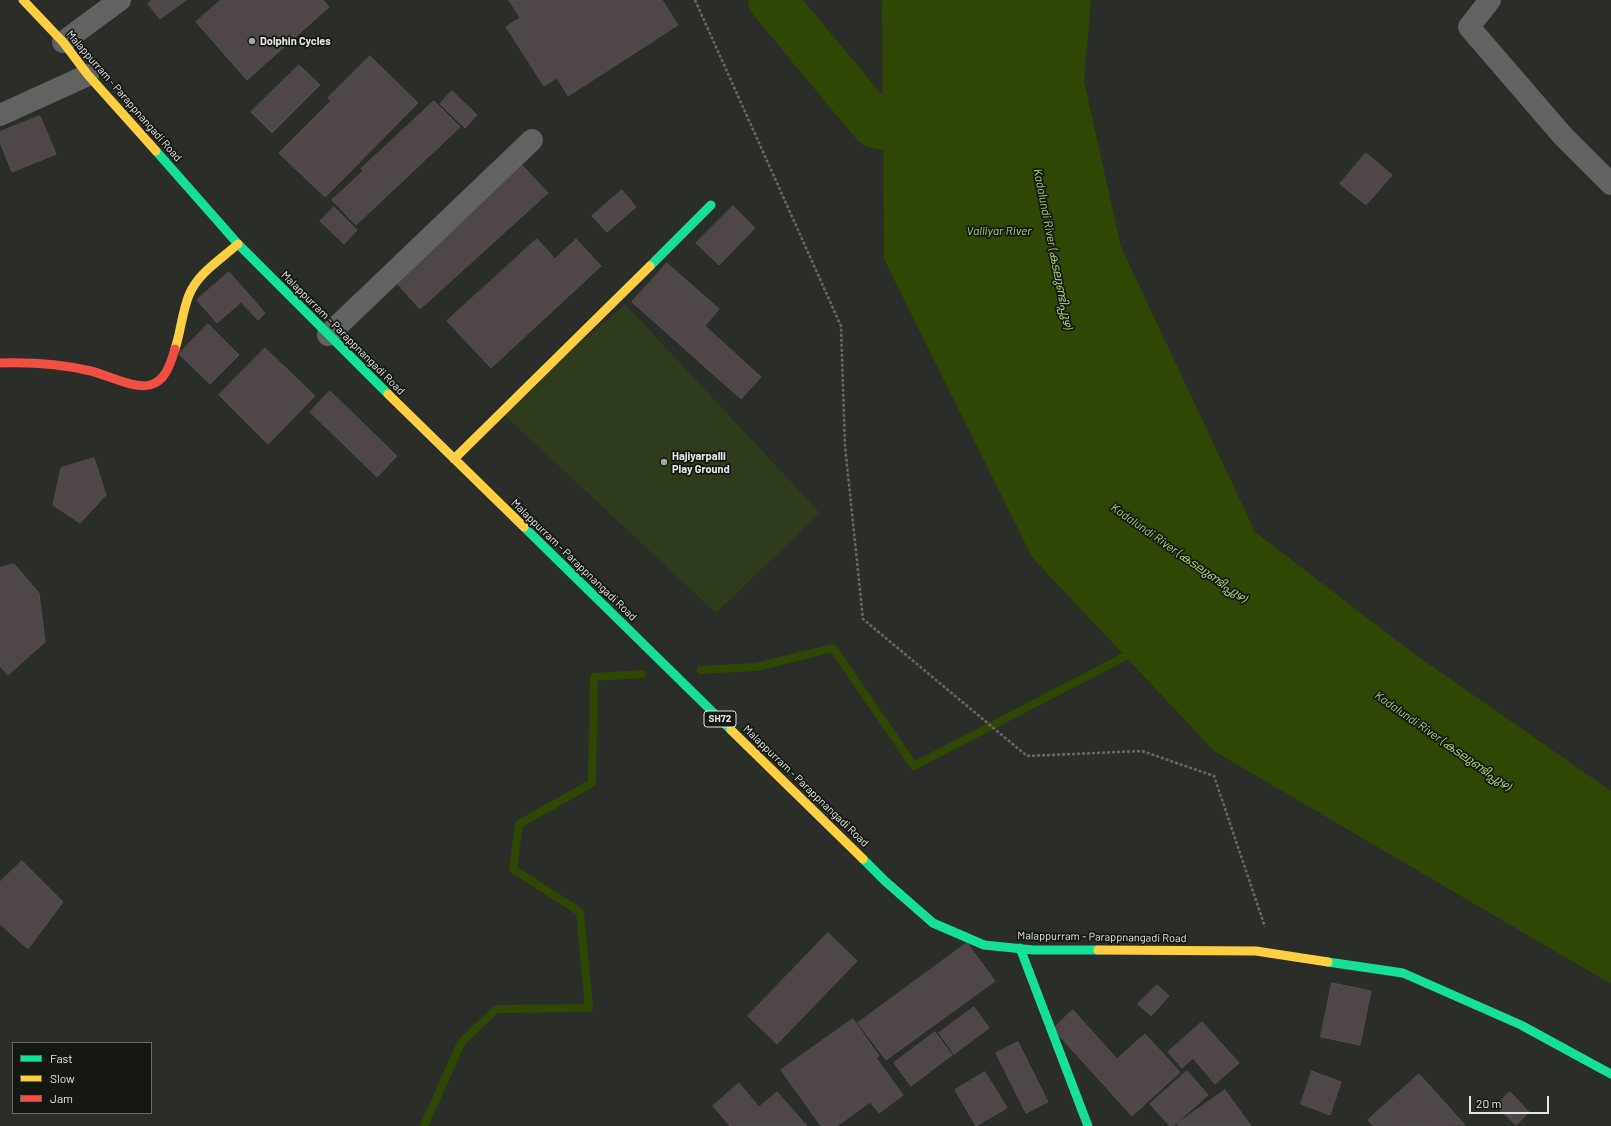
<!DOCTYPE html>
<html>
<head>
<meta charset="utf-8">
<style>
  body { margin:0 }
  #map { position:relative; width:1611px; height:1126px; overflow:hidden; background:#2b2d29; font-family:Barlow,sans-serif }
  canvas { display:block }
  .legend { position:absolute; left:12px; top:1042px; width:140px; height:72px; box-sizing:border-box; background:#151713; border:1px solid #676a65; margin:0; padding:5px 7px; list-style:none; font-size:12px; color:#e3e6e1 }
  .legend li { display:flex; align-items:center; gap:8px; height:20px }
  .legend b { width:20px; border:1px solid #676a65 }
  .scale { position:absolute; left:1469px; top:1096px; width:80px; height:18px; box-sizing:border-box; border:2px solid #e3e6e1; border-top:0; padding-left:5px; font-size:12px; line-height:14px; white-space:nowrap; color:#e3e6e1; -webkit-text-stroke:3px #151713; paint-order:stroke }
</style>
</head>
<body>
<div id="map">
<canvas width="1611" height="1126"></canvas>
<ul class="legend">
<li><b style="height:5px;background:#16e098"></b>Fast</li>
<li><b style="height:5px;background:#ffcf43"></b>Slow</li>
<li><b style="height:5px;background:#f24e42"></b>Jam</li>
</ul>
<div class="scale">20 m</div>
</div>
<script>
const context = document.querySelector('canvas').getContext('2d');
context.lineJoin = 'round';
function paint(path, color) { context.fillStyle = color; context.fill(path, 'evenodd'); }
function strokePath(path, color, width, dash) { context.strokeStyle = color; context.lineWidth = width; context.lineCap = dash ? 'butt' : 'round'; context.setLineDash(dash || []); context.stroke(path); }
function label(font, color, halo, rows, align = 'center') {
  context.font = font + ' Barlow,"Noto Sans Malayalam",sans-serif'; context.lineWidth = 3.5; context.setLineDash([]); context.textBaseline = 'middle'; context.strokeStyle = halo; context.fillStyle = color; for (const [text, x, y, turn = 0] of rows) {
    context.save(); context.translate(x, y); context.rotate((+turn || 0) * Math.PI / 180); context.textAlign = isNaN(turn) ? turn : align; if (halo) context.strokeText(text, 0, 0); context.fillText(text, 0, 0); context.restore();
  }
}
const green = new Path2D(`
  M 625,304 L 820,513 L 716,613 L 501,412 Z`);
const water = new Path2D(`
  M 882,0 L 1091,0 L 1084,81 L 1121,247 L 1255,532 L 1413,653 L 1611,791 L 1611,984 L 1214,751 L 1032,557 L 884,259 Z`);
const stream = new Path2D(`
  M 701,670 L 756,667 L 833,648 L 914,766 L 1126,656 L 1133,648
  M 424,1126 L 461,1043 L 496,1009 L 589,1008 L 580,912 L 513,869 L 519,824 L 592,783 L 594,677 L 642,674`);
const river = new Path2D(`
  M 772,0 L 875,124 L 948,137`);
const building = new Path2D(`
  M 152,0 L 186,0 L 160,19 L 148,4 Z
  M 221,0 L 323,0 L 329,7 L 247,80 L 196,22 Z
  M 509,0 L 662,0 L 678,25 L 568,96 L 557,78 L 544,86 L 506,27 L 520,18 Z
  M 370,56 L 418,103 L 325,197 L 279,153 L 331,101 L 328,98 Z
  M 299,65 L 320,85 L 272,133 L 251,112 Z
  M 452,91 L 477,115 L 465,128 L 440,104 Z
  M 434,101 L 460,127 L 356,225 L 332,200 L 363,171 L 361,169 Z
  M 40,116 L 56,154 L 12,172 L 0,142 L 0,132 Z
  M 1366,153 L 1392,175 L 1366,205 L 1340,184 Z
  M 522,165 L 548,193 L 420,309 L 395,281 Z
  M 622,190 L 636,207 L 607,232 L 592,216 Z
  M 733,206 L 755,228 L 719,265 L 696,243 Z
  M 334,207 L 357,230 L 344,244 L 320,221 Z
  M 537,239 L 555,259 L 576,239 L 601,266 L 491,368 L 447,321 Z
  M 667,263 L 719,309 L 705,326 L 761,377 L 741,399 L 632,302 Z
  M 229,272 L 265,313 L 258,320 L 241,302 L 217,323 L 197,300 Z
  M 208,324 L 239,355 L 210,384 L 179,354 Z
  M 265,348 L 315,396 L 268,444 L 219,395 Z
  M 330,391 L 397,456 L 377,477 L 310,412 Z
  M 94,458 L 106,495 L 80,523 L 53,505 L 61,468 Z
  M 14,564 L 39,593 L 45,642 L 8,675 L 0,666 L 0,568 Z
  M 22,861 L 63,902 L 28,949 L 0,924 L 0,882 Z
  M 828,933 L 857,961 L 777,1044 L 748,1016 Z
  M 967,943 L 995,981 L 886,1060 L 858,1023 Z
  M 1332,983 L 1371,991 L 1360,1045 L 1321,1037 Z
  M 1157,985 L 1169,996 L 1151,1016 L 1138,1004 Z
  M 974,1007 L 989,1028 L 954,1054 L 939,1033 Z
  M 1073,1010 L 1117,1059 L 1145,1034 L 1180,1072 L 1132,1116 L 1053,1029 Z
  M 853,1019 L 879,1056 L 876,1058 L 903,1095 L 879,1113 L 870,1102 L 837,1126 L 821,1126 L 781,1070 Z
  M 1202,1022 L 1239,1063 L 1215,1084 L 1193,1058 L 1182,1068 L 1168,1052 Z
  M 935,1032 L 952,1055 L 911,1086 L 894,1063 Z
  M 1018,1042 L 1048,1102 L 1026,1113 L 996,1053 Z
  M 1187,1071 L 1208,1095 L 1173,1126 L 1170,1126 L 1150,1104 Z
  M 1312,1071 L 1341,1082 L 1330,1115 L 1301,1104 Z
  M 985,1072 L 1007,1108 L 976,1126 L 955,1090 Z
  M 1419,1074 L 1465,1125 L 1373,1126 L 1368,1120 Z
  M 739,1083 L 759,1107 L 777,1092 L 807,1126 L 730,1126 L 713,1106 Z
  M 1225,1090 L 1251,1126 L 1179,1126 L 1177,1124 Z
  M 1510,1092 L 1529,1112 L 1516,1125 L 1496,1106 Z`);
const path = new Path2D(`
  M 695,0 L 841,326 L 845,446 L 863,619 L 1027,756 L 1142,751 L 1214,776 L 1265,927`);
const street = new Path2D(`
  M 1490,0 L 1469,27 L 1563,136 L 1611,184
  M 63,42 L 120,0
  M 0,115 L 88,75
  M 328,335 L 532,140`);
const fast = new Path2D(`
  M 156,151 L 238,244 L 388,394
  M 650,266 L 711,205
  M 524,527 L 731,730
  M 863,859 L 885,881 L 933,923 L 984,945 L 1033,950 L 1098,950
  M 1020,948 L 1088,1126
  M 1328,962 L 1403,973 L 1521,1025 L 1611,1074`);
const slow = new Path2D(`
  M 23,0 L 63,42 L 88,75 L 156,151
  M 175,349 C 181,331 182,312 189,295 C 198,273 221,259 238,244
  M 388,394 L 524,527
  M 454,459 L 650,266
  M 731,730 L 863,859
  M 1098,950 L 1256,951 L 1328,962`);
const jam = new Path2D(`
  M 0,363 C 31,362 61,364 91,371 C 107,375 134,389 150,385 C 166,381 171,362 175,349`);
const markers = [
  [252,41,4,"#a3a5a1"],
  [664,462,4,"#a3a5a1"]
];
const shields = [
  [720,719,32]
];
const shieldNames = [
  ["SH72",720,719]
];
const poiNames = [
  ["Dolphin Cycles",260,41],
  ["Hajiyarpalli",672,456],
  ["Play Ground",672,469]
];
const streetNames = [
  ["Malappurram - Parappnangadi Road",124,96,49],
  ["Malappurram - Parappnangadi Road",343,333,45],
  ["Malappurram - Parappnangadi Road",574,560,44],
  ["Malappurram - Parappnangadi Road",806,786,44],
  ["Malappurram - Parappnangadi Road",1102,937,1]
];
const waterNames = [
  ["Valliyar River",999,231],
  ["Kadalundi River (കടലുണ്ടിപ്പുഴ)",1053,249,79],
  ["Kadalundi River (കടലുണ്ടിപ്പുഴ)",1179,553,35],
  ["Kadalundi River (കടലുണ്ടിപ്പുഴ)",1443,741,35]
];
paint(green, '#2e3c1c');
paint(water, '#304704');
strokePath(stream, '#304704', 8);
strokePath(river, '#304704', 48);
paint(building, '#4f4649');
strokePath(building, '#51504f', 1);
strokePath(path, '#676866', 2.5, [3, 2]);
strokePath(street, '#626360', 22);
strokePath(fast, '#16e098', 9);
strokePath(slow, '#ffcf43', 9);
strokePath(jam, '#f24e42', 9);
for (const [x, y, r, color] of markers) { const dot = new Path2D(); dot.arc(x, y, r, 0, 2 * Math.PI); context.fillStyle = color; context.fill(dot); strokePath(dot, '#151713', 1.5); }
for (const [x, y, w] of shields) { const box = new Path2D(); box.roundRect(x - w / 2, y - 8, w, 16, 3); context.fillStyle = '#151713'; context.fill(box); strokePath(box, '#e3e6e1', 1); }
label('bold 10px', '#e3e6e1', null, shieldNames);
label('bold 11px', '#e3e6e1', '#151713', poiNames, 'left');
label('11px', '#e3e6e1', '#151713', streetNames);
label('italic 12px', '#a8d174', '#151713', waterNames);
</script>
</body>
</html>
